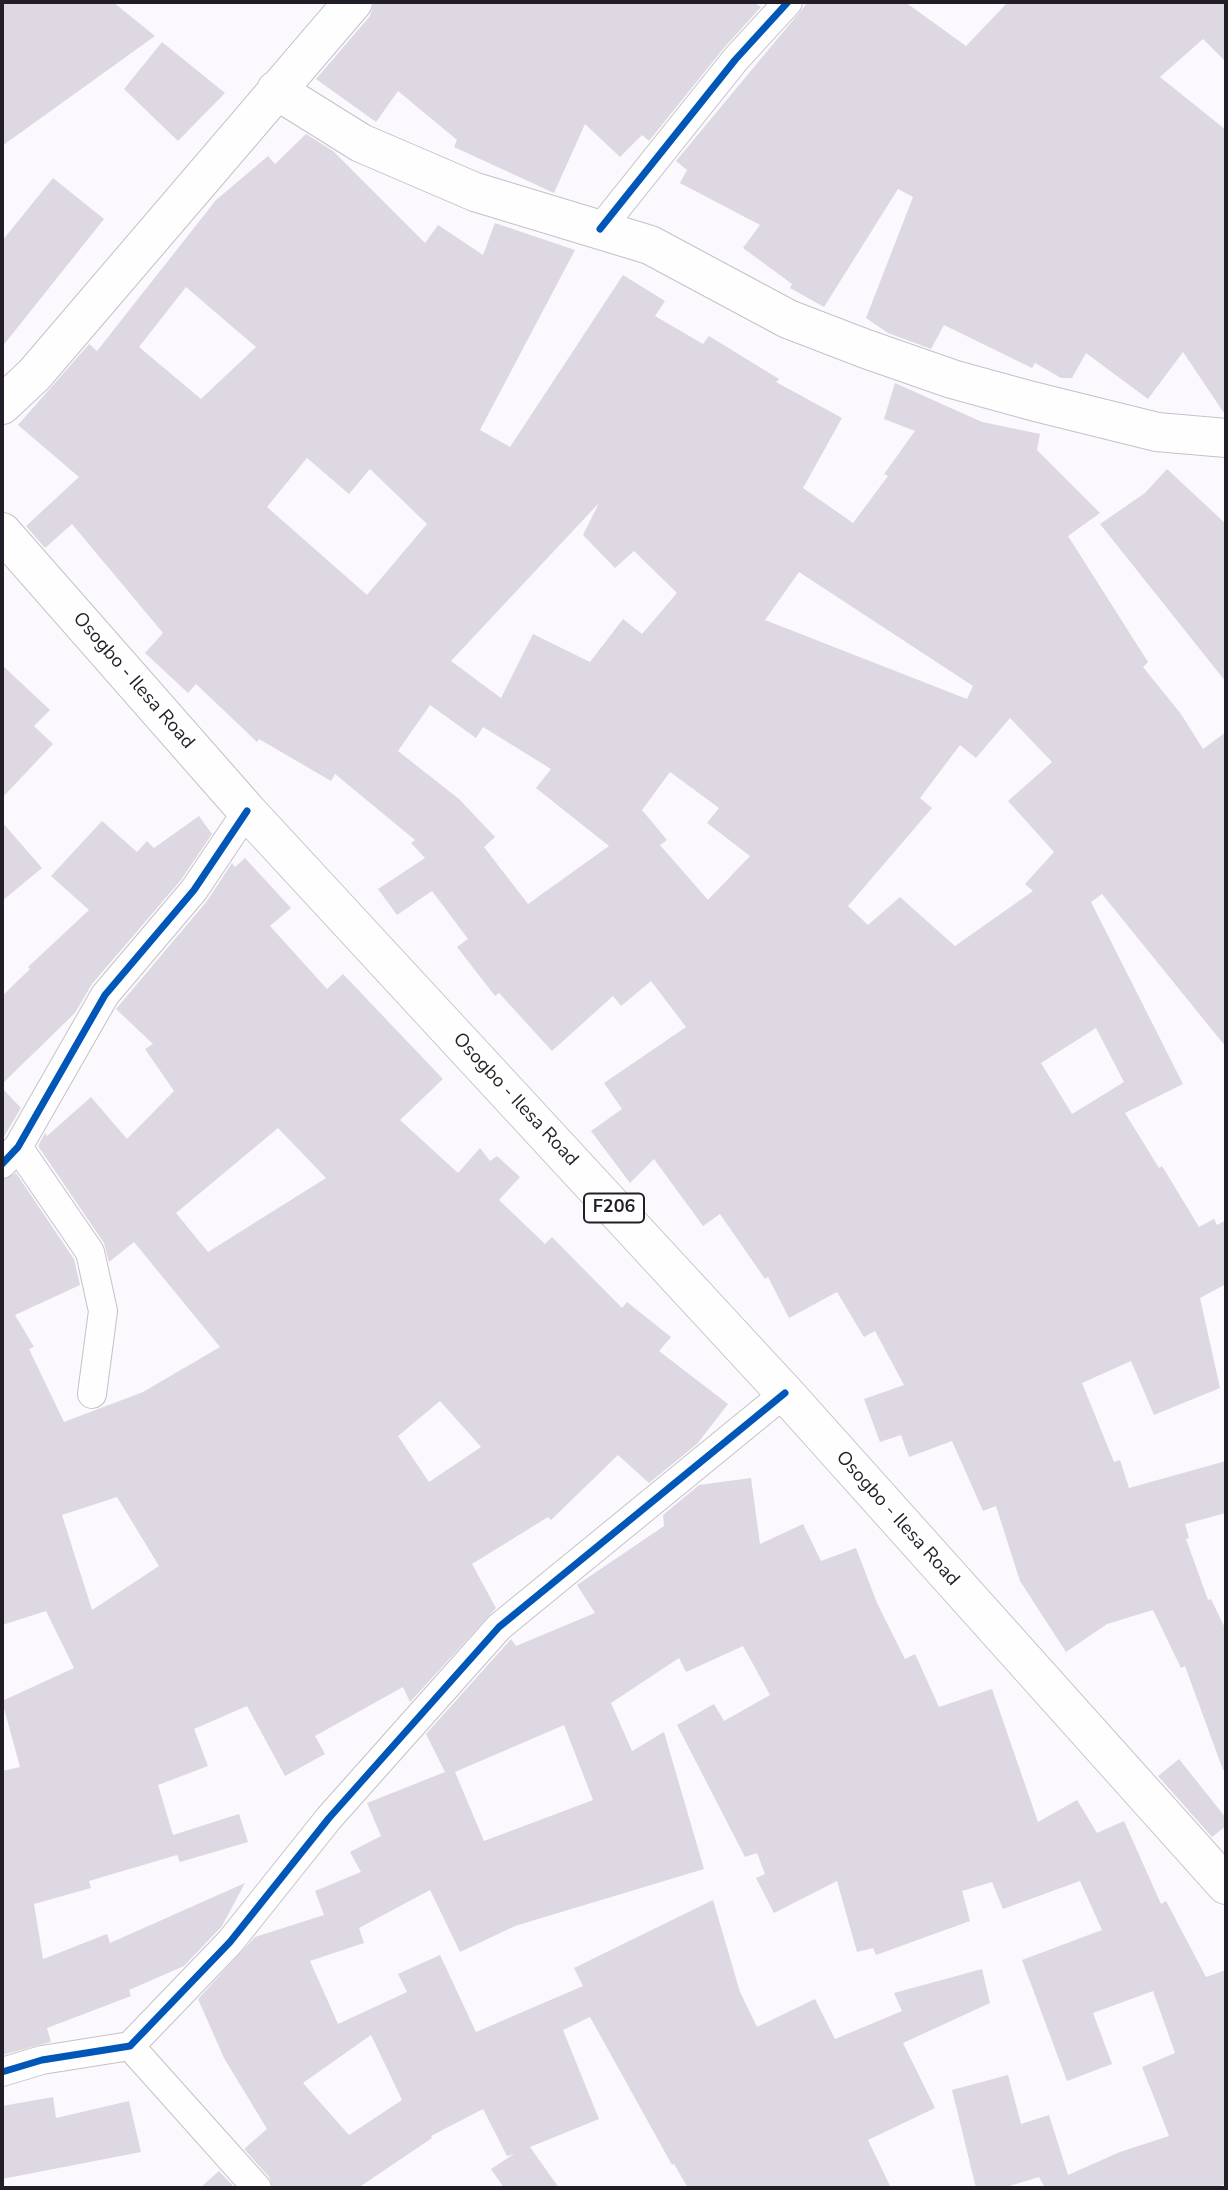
<!DOCTYPE html>
<html>
<head>
<meta charset="utf-8">
<style>
  body { margin:0 }
  #map { position:relative; width:1228px; height:2190px; overflow:hidden; background:#fbf9fd; font-family:"Nunito Sans",sans-serif }
  canvas { display:block }
  .frame { position:absolute; inset:0; border:4px solid #231d28; pointer-events:none }
</style>
</head>
<body>
<div id="map">
<canvas width="1228" height="2190"></canvas>
<div class="frame"></div>
</div>
<script>
const context = document.querySelector('canvas').getContext('2d');
context.lineJoin = 'round';
function paint(path, color) { context.fillStyle = color; context.fill(path, 'evenodd'); }
function strokePath(path, color, width, dash) { context.strokeStyle = color; context.lineWidth = width; context.lineCap = dash ? 'butt' : 'round'; context.setLineDash(dash || []); context.stroke(path); }
function label(font, color, halo, rows, align = 'center') {
  context.font = font + ' "Nunito Sans",sans-serif'; context.lineWidth = 7; context.setLineDash([]); context.textBaseline = 'middle'; context.strokeStyle = halo; context.fillStyle = color; for (const [text, x, y, turn = 0] of rows) {
    context.save(); context.translate(x, y); context.rotate((+turn || 0) * Math.PI / 180); context.textAlign = isNaN(turn) ? turn : align; if (halo) context.strokeText(text, 0, 0); context.fillText(text, 0, 0); context.restore();
  }
}
const building = new Path2D(`
  M 2,2 L 113,2 L 155,36 L 2,146 Z
  M 374,2 L 753,2 L 761,7 L 723,49 L 649,141 L 642,135 L 620,157 L 585,124 L 554,193 L 454,147 L 457,140 L 398,91 L 376,122 L 316,79 L 370,16 Z
  M 808,2 L 905,2 L 966,46 L 1008,2 L 1226,2 L 1226,62 L 1203,39 L 1160,77 L 1226,130 L 1226,416 L 1183,352 L 1148,399 L 1086,353 L 1072,378 L 1061,378 L 1035,363 L 1032,368 L 944,325 L 931,349 L 888,333 L 866,318 L 913,197 L 898,189 L 824,307 L 790,288 L 792,284 L 743,248 L 760,225 L 680,183 L 687,170 L 676,161 Z
  M 162,42 L 225,93 L 178,141 L 124,89 Z
  M 306,134 L 333,151 L 425,243 L 438,225 L 483,255 L 495,223 L 575,250 L 480,430 L 510,447 L 623,275 L 665,301 L 655,316 L 703,344 L 709,336 L 779,379 L 776,382 L 842,418 L 803,488 L 853,523 L 888,476 L 884,474 L 915,431 L 884,419 L 895,383 L 982,422 L 1040,434 L 1037,450 L 1100,513 L 1068,536 L 1148,662 L 1143,667 L 1181,714 L 1203,749 L 1226,732 L 1226,1047 L 1102,894 L 1091,902 L 1183,1084 L 1125,1113 L 1159,1168 L 1162,1166 L 1199,1227 L 1214,1219 L 1217,1225 L 1226,1220 L 1226,1284 L 1200,1298 L 1220,1388 L 1154,1415 L 1131,1361 L 1082,1383 L 1114,1462 L 1120,1460 L 1129,1488 L 1226,1461 L 1226,1513 L 1185,1524 L 1189,1538 L 1186,1539 L 1208,1600 L 1211,1599 L 1226,1630 L 1226,1770 L 1223,1770 L 1185,1666 L 1181,1668 L 1153,1610 L 1107,1624 L 1066,1652 L 1020,1581 L 996,1506 L 983,1511 L 952,1441 L 909,1457 L 901,1435 L 880,1442 L 864,1399 L 904,1385 L 875,1331 L 864,1337 L 837,1292 L 789,1318 L 768,1277 L 765,1279 L 720,1214 L 703,1226 L 654,1159 L 630,1183 L 591,1131 L 622,1109 L 604,1083 L 686,1027 L 651,981 L 621,1006 L 613,996 L 552,1051 L 499,993 L 495,996 L 457,947 L 468,939 L 432,891 L 397,915 L 378,889 L 425,858 L 411,843 L 415,840 L 335,774 L 331,781 L 259,739 L 257,742 L 196,684 L 188,693 L 145,653 L 163,633 L 72,524 L 45,548 L 26,526 L 79,477 L 18,425 L 89,344 L 97,351 L 216,200 L 268,156 L 275,164 ZM 186,287 L 256,347 L 201,399 L 139,347 ZM 307,458 L 349,494 L 370,469 L 427,524 L 367,595 L 267,507 ZM 599,503 L 583,535 L 615,568 L 634,551 L 677,593 L 642,634 L 623,619 L 590,662 L 533,634 L 501,698 L 451,661 ZM 799,572 L 973,686 L 967,699 L 765,620 ZM 430,705 L 476,738 L 483,727 L 551,769 L 536,788 L 609,846 L 528,904 L 484,847 L 495,837 L 459,799 L 398,751 ZM 1010,718 L 1052,762 L 1008,801 L 1054,852 L 1025,884 L 1033,891 L 955,946 L 900,897 L 868,925 L 848,906 L 932,808 L 920,798 L 960,745 L 976,758 ZM 670,772 L 719,808 L 707,823 L 750,856 L 708,900 L 660,845 L 667,840 L 642,810 ZM 1096,1028 L 1124,1082 L 1072,1114 L 1041,1063 Z
  M 53,178 L 104,219 L 2,347 L 2,241 Z
  M 1167,469 L 1226,524 L 1226,682 L 1100,524 L 1145,493 Z
  M 2,665 L 50,710 L 34,726 L 53,744 L 2,798 Z
  M 199,816 L 212,834 L 181,880 L 92,984 L 75,1013 L 2,1084 L 2,996 L 30,969 L 28,967 L 89,910 L 51,876 L 102,821 L 137,852 L 147,841 L 154,848 Z
  M 2,822 L 42,868 L 2,901 Z
  M 245,858 L 291,908 L 270,926 L 327,989 L 343,974 L 443,1079 L 400,1120 L 458,1173 L 480,1148 L 490,1161 L 497,1156 L 520,1177 L 499,1200 L 545,1244 L 552,1237 L 622,1308 L 627,1302 L 671,1337 L 659,1351 L 728,1404 L 697,1444 L 649,1483 L 618,1455 L 551,1520 L 548,1517 L 472,1564 L 496,1608 L 410,1702 L 403,1687 L 315,1736 L 325,1754 L 285,1776 L 247,1706 L 194,1729 L 208,1766 L 158,1785 L 173,1835 L 239,1814 L 248,1842 L 180,1862 L 177,1855 L 89,1881 L 91,1888 L 34,1904 L 43,1959 L 107,1934 L 110,1943 L 245,1883 L 222,1926 L 184,1966 L 129,1990 L 131,1996 L 47,2028 L 51,2042 L 2,2055 L 2,1771 L 20,1767 L 2,1701 L 74,1668 L 46,1611 L 2,1625 L 2,1180 L 16,1173 L 74,1259 L 80,1285 L 15,1315 L 34,1347 L 29,1349 L 64,1422 L 143,1392 L 220,1347 L 134,1242 L 109,1262 L 104,1243 L 38,1146 L 45,1133 L 47,1136 L 91,1097 L 127,1139 L 174,1091 L 145,1049 L 153,1044 L 116,1009 L 207,901 L 232,863 L 235,867 ZM 278,1128 L 326,1178 L 208,1252 L 176,1213 ZM 440,1401 L 481,1447 L 429,1482 L 398,1436 ZM 117,1497 L 159,1566 L 92,1610 L 62,1515 Z
  M 2,1088 L 21,1108 L 2,1140 Z
  M 751,1478 L 760,1544 L 803,1524 L 821,1561 L 856,1548 L 877,1603 L 905,1659 L 915,1654 L 939,1707 L 992,1689 L 1038,1822 L 1077,1800 L 1097,1833 L 1124,1821 L 1161,1904 L 1166,1901 L 1206,1977 L 1226,1970 L 1226,2184 L 1213,2188 L 1038,2188 L 1044,2186 L 1039,2177 L 1003,2188 L 976,2188 L 952,2090 L 1008,2075 L 1021,2124 L 1049,2115 L 1068,2175 L 1120,2152 L 1169,2136 L 1142,2067 L 1175,2053 L 1153,1991 L 1093,2013 L 1112,2064 L 1067,2081 L 1022,1960 L 1102,1930 L 1080,1881 L 1003,1909 L 992,1882 L 962,1891 L 970,1921 L 876,1955 L 873,1948 L 857,1952 L 837,1881 L 774,1913 L 756,1878 L 765,1874 L 757,1853 L 745,1857 L 677,1725 L 714,1704 L 724,1721 L 770,1695 L 743,1646 L 686,1672 L 679,1658 L 611,1703 L 632,1751 L 664,1732 L 704,1869 L 515,1926 L 460,1952 L 430,1890 L 359,1928 L 364,1943 L 310,1961 L 338,2024 L 407,1992 L 398,1974 L 440,1955 L 476,2032 L 583,1986 L 574,1968 L 713,1900 L 740,1992 L 757,2027 L 815,1999 L 835,2039 L 902,2011 L 894,1993 L 982,1969 L 990,2003 L 903,2043 L 935,2108 L 868,2140 L 891,2188 L 688,2188 L 674,2164 L 672,2165 L 590,2017 L 563,2030 L 599,2119 L 530,2147 L 559,2188 L 504,2188 L 491,2169 L 514,2154 L 507,2156 L 483,2109 L 431,2136 L 432,2138 L 358,2188 L 273,2188 L 269,2177 L 244,2149 L 267,2129 L 224,2058 L 198,1999 L 255,1937 L 324,1915 L 315,1891 L 361,1872 L 350,1852 L 381,1836 L 367,1803 L 445,1772 L 426,1734 L 511,1639 L 516,1646 L 595,1613 L 577,1585 L 664,1526 L 663,1515 L 699,1485 ZM 564,1725 L 593,1800 L 484,1841 L 455,1772 ZM 371,2035 L 402,2100 L 349,2135 L 303,2083 Z
  M 1179,1759 L 1226,1818 L 1226,1826 L 1212,1837 L 1158,1776 Z
  M 53,2097 L 56,2118 L 129,2101 L 141,2152 L 2,2179 L 2,2106 Z
  M 219,2171 L 235,2188 L 200,2188 Z`);
const street = new Path2D(`
  M 600,229 L 735,60 L 788,2
  M 18,1147 L 90,1252 L 103,1311 L 92,1394
  M 2,1164 L 18,1147 L 105,995 L 194,890 L 247,811
  M 130,2046 L 257,2188
  M 2,2072 L 42,2060 L 130,2046 L 230,1942 L 329,1818 L 499,1627 L 785,1393`);
const secondary = new Path2D(`
  M 276,90 L 361,143 L 475,192 L 650,245 L 788,319 L 866,349 L 952,379 L 1032,401 L 1157,432 L 1226,438
  M 2,405 L 34,375 L 353,2`);
const primary = new Path2D(`
  M 2,532 L 247,811 L 785,1393 L 1226,1885`);
const cycleway = new Path2D(`
  M 600,229 L 735,60 L 788,2
  M 2,1164 L 18,1147 L 105,995 L 194,890 L 247,811
  M 2,2072 L 42,2060 L 130,2046 L 230,1942 L 329,1818 L 499,1627 L 785,1393`);
const shields = [
  [614,1208,60]
];
const shieldNames = [
  ["F206",614,1208]
];
const streetNames = [
  ["Osogbo - Ilesa Road",133,681,49],
  ["Osogbo - Ilesa Road",515,1100,47],
  ["Osogbo - Ilesa Road",897,1519,48]
];
paint(building, '#ddd8e2');
strokePath(street, '#c5c1c8', 30);
strokePath(secondary, '#c5c1c8', 40);
strokePath(primary, '#c5c1c8', 40);
strokePath(street, '#fefeff', 28);
strokePath(secondary, '#fefeff', 38);
strokePath(primary, '#fefeff', 38);
strokePath(cycleway, '#0057b8', 7);
for (const [x, y, w] of shields) { const box = new Path2D(); box.roundRect(x - w / 2, y - 14.5, w, 29, 5); context.fillStyle = '#fff'; context.fill(box); strokePath(box, '#231d28', 2); }
label('bold 18px', '#231d28', null, shieldNames);
label('19px', '#231d28', '#fff', streetNames);
</script>
</body>
</html>
